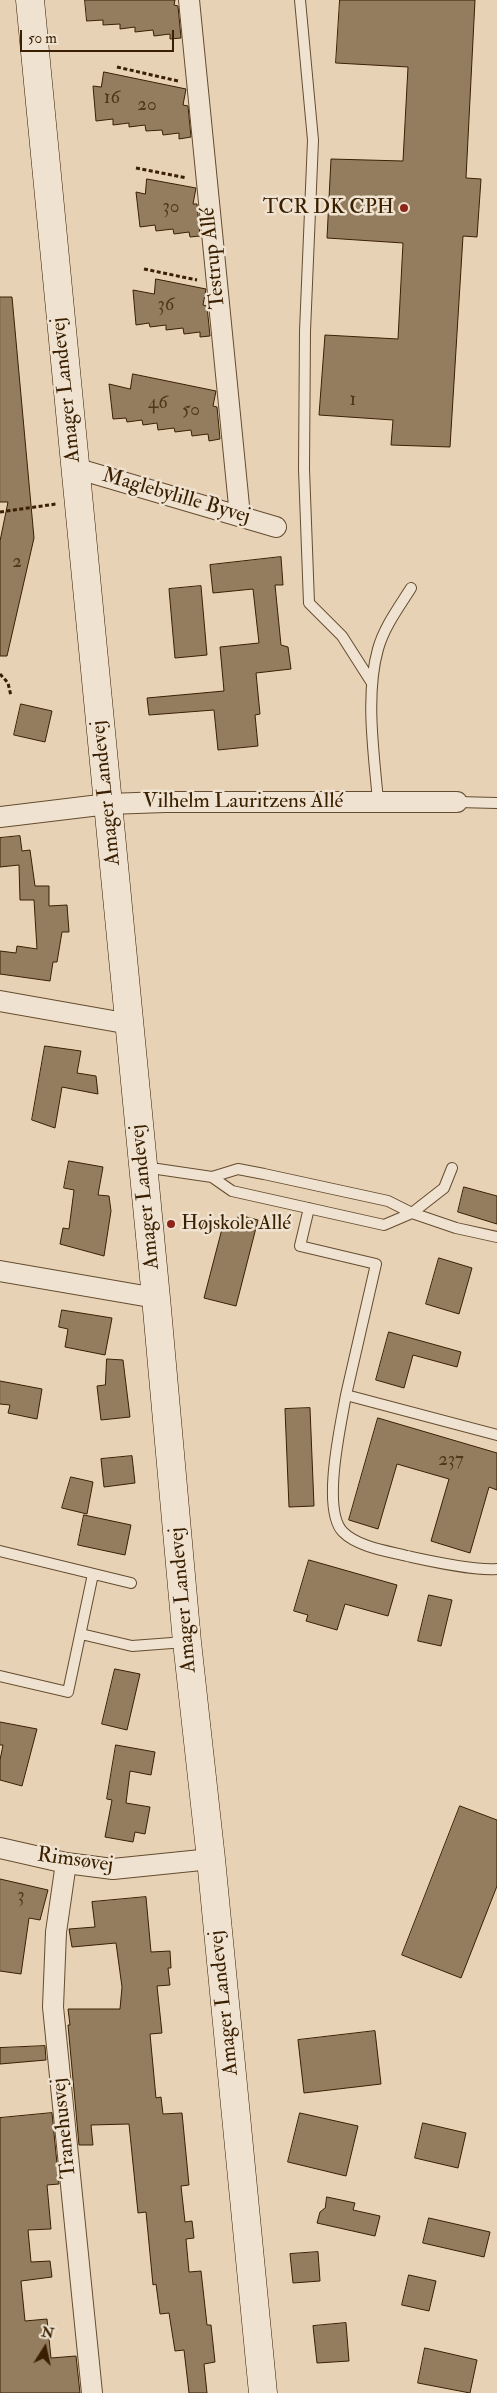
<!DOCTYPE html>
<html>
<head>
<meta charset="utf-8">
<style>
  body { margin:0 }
  #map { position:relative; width:497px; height:2393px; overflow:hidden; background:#e7d2b6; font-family:"IM FELL Double Pica",serif }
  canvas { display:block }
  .north { position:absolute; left:20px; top:2323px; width:50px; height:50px; -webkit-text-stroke:4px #efe2d0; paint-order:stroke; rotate:10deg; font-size:14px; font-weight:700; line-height:20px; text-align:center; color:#3a2001 }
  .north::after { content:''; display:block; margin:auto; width:18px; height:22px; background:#3a2001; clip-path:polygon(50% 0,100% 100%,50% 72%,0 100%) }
  .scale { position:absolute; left:20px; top:30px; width:154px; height:22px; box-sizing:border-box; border:2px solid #3a2001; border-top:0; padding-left:6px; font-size:15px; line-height:18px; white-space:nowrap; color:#3a2001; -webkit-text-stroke:4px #efe2d0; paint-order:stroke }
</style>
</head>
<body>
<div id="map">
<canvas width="497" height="2393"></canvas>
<div class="north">N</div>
<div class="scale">50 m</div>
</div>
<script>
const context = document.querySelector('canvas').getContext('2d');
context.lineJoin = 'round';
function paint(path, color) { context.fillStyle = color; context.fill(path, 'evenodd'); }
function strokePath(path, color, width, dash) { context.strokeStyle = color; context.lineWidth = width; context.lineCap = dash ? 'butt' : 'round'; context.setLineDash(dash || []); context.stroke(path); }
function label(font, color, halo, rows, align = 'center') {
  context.font = font + ' "IM FELL Double Pica",serif'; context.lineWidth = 5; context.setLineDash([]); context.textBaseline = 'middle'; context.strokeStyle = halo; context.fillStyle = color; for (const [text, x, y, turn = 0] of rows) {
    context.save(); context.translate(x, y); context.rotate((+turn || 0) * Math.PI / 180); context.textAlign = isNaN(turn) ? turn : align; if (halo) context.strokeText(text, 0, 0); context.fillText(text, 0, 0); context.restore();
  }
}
const building = new Path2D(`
  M 85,0 L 175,0 L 174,5 L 178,6 L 181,38 L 170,39 L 170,34 L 154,36 L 153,30 L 135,32 L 135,27 L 120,29 L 120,24 L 103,25 L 103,20 L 87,21 Z
  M 340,0 L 475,0 L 466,178 L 481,179 L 477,237 L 463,236 L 450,447 L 391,445 L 393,420 L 319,415 L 325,335 L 398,339 L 403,243 L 327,238 L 331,159 L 403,161 L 408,67 L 336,63 Z
  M 104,72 L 186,89 L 183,105 L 188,106 L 191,137 L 179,139 L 179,133 L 163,135 L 162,130 L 146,131 L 145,125 L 129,127 L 129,123 L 113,125 L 113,119 L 96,121 L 93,86 L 101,87 Z
  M 147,179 L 196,188 L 193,204 L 197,204 L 200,236 L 190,237 L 189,232 L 174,234 L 173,229 L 156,231 L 155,225 L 140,227 L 136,192 L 145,194 Z
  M 156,279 L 206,289 L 203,305 L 207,306 L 210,336 L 200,337 L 200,332 L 184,334 L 183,328 L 166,330 L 166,325 L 150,327 L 149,323 L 136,325 L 133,290 L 154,294 Z
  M 0,297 L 12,297 L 34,538 L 7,656 L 0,656 L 0,541 L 8,502 L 0,502 Z
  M 133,374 L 216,391 L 213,406 L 217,407 L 220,439 L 209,441 L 208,434 L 192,436 L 191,430 L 175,432 L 174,428 L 158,430 L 157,423 L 143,425 L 142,420 L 127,422 L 126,418 L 113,419 L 109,384 L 130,389 Z
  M 281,557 L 283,585 L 275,585 L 281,645 L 288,647 L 291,669 L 256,673 L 260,714 L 255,715 L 258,746 L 218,750 L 214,710 L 149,715 L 147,698 L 224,691 L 220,647 L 259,643 L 253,589 L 213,593 L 210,565 Z
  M 201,586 L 207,655 L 175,658 L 169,589 Z
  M 21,704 L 52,711 L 45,742 L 14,735 Z
  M 20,836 L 22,851 L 30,850 L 35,886 L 49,886 L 49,906 L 67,905 L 69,932 L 62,932 L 57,962 L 53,962 L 50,981 L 0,974 L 0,951 L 16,953 L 17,946 L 37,949 L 34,900 L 20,900 L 19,865 L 0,867 L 0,838 Z
  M 45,1046 L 81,1051 L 77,1073 L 96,1076 L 98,1094 L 62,1087 L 55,1128 L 32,1120 Z
  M 69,1161 L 103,1167 L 98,1195 L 109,1196 L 111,1211 L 104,1256 L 60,1244 L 63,1228 L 69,1229 L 74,1190 L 64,1188 Z
  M 464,1187 L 497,1196 L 497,1224 L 458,1212 Z
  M 239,1215 L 258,1220 L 236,1306 L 204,1298 L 223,1225 L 235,1228 Z
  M 439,1258 L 472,1268 L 459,1314 L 426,1304 Z
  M 62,1310 L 112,1318 L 105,1355 L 65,1347 L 68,1329 L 59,1327 Z
  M 389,1332 L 461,1352 L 457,1367 L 413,1355 L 404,1388 L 376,1380 Z
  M 107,1359 L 123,1360 L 130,1417 L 101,1420 L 97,1386 L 105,1385 Z
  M 0,1381 L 42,1389 L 37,1419 L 8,1413 L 10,1405 L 0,1404 Z
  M 310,1408 L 314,1506 L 289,1507 L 285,1409 Z
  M 378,1418 L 497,1453 L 497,1490 L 489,1487 L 470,1553 L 431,1541 L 449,1479 L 397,1464 L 378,1529 L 349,1520 Z
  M 132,1456 L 135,1483 L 104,1487 L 101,1459 Z
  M 71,1477 L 93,1482 L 87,1514 L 62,1508 Z
  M 84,1515 L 131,1525 L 125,1555 L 78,1545 Z
  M 309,1560 L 397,1585 L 388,1616 L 345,1604 L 337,1630 L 306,1621 L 308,1615 L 294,1611 Z
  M 429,1595 L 452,1600 L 441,1646 L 418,1641 Z
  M 115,1669 L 140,1674 L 127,1730 L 102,1724 Z
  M 0,1722 L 37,1729 L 22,1786 L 0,1780 L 0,1760 L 3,1745 L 0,1745 Z
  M 116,1745 L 155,1752 L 151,1775 L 130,1771 L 126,1803 L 150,1807 L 145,1834 L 135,1832 L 133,1842 L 105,1837 L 112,1800 L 107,1799 Z
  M 460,1806 L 497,1820 L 497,1886 L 461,1978 L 402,1955 Z
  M 0,1879 L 48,1890 L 40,1920 L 29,1918 L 21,1974 L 0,1971 Z
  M 146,1897 L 151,1952 L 170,1951 L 171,1968 L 168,1968 L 170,1985 L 157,1986 L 162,2033 L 150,2034 L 156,2098 L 161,2097 L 163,2114 L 182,2113 L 189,2185 L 181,2186 L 185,2222 L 192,2221 L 194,2238 L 186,2239 L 189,2272 L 201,2271 L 207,2325 L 211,2325 L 215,2362 L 204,2364 L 207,2393 L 189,2393 L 184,2350 L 175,2351 L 169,2313 L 160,2314 L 156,2284 L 153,2285 L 146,2212 L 138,2213 L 129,2124 L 91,2125 L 93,2145 L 79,2145 L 68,2025 L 70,2025 L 68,2009 L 120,2009 L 122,1987 L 116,1943 L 72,1947 L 69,1929 L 95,1927 L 92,1902 Z
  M 375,2031 L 381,2084 L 304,2093 L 298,2040 Z
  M 45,2046 L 46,2060 L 0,2064 L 0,2048 Z
  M 52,2113 L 59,2184 L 47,2185 L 51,2229 L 28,2230 L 31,2262 L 50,2261 L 52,2277 L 21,2281 L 25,2321 L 47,2319 L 51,2358 L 76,2356 L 80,2393 L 0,2393 L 0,2118 Z
  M 300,2113 L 358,2126 L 346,2176 L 288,2162 Z
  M 423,2123 L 466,2133 L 458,2168 L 415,2158 Z
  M 327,2197 L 355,2203 L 353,2210 L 380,2216 L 375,2236 L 317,2223 L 320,2212 L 325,2208 Z
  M 429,2218 L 490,2232 L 484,2257 L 423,2243 Z
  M 318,2252 L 320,2281 L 293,2283 L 290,2254 Z
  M 409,2275 L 436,2281 L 429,2311 L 402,2305 Z
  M 346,2323 L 349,2361 L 317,2363 L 313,2326 Z
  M 425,2348 L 477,2360 L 470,2393 L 418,2383 Z`);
const path = new Path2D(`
  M 117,67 L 178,81
  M 136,168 L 187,178
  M 144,269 L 197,280
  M 0,512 L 56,504
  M 0,674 L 8,683 L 11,696`);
const lane = new Path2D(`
  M 300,0 L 313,140 L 305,331 L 304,469 L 309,603 L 342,636 L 372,683
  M 378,801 C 374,754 365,695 378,649 C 384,627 399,607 411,588
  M 457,802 L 497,803
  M 144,1167 L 212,1177
  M 452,1168 L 444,1188 L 412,1213 L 384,1225 L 232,1191 L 212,1177 L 238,1169 L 264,1174 L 388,1201 L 412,1213 L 456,1228 L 497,1237
  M 309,1208 L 300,1246 L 376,1264 L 346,1395
  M 497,1435 L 346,1395 C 341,1424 321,1510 343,1532 C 358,1547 387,1551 407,1556 C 430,1561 474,1571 497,1569
  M 0,1551 L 131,1583
  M 81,1634 L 132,1646 L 185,1642
  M 0,1676 L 68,1692 L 93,1574`);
const street = new Path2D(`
  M 189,0 L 240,516
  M 75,468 L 276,527
  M 0,817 L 108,804 L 165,802 L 457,802
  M 0,1001 L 130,1024
  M 0,1271 L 156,1298
  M 0,1848 L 66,1863 L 113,1869 L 211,1859
  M 66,1863 L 56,1932 L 53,2007 L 92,2393`);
const secondary = new Path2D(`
  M 30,0 L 156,1298 L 187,1642 L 211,1859 L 263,2393`);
const markers = [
  [404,208,5,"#8f2418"],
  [171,1224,5,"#8f2418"]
];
const numberNames = [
  ["16",112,99],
  ["20",147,106],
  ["30",171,208],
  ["36",166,306],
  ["1",353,401],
  ["46",158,404],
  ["50",191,411],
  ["2",17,563],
  ["237",451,1461],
  ["3",21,1897]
];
const poiNames = [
  ["TCR DK CPH",394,208],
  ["Højskole Allé",181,1224,"left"]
];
const streetNames = [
  ["Testrup Allé",214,258,-96],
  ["Amager Landevej",67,390,-96],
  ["Maglebylille Byvej",176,497,16],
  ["Amager Landevej",107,793,-96],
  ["Vilhelm Lauritzens Allé",243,802],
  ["Amager Landevej",146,1197,-96],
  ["Amager Landevej",184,1600,-95],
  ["Rimsøvej",75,1861,8],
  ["Amager Landevej",225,2003,-96],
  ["Tranehusvej",65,2128,-96]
];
paint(building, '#947d5f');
strokePath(building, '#3a2001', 1);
strokePath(lane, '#654c2e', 12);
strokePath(street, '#654c2e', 22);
strokePath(secondary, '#3a2001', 29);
strokePath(path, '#3a2001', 3, [4, 2.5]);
strokePath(lane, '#efe2d0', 10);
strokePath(street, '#efe2d0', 20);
strokePath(secondary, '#efe2d0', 28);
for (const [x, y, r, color] of markers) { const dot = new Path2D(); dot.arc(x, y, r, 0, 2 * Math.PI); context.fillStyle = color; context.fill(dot); strokePath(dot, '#efe2d0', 2); }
label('19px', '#503718', null, numberNames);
label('21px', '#3a2001', '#efe2d0', poiNames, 'right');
label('21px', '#3a2001', '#efe2d0', streetNames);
</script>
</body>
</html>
